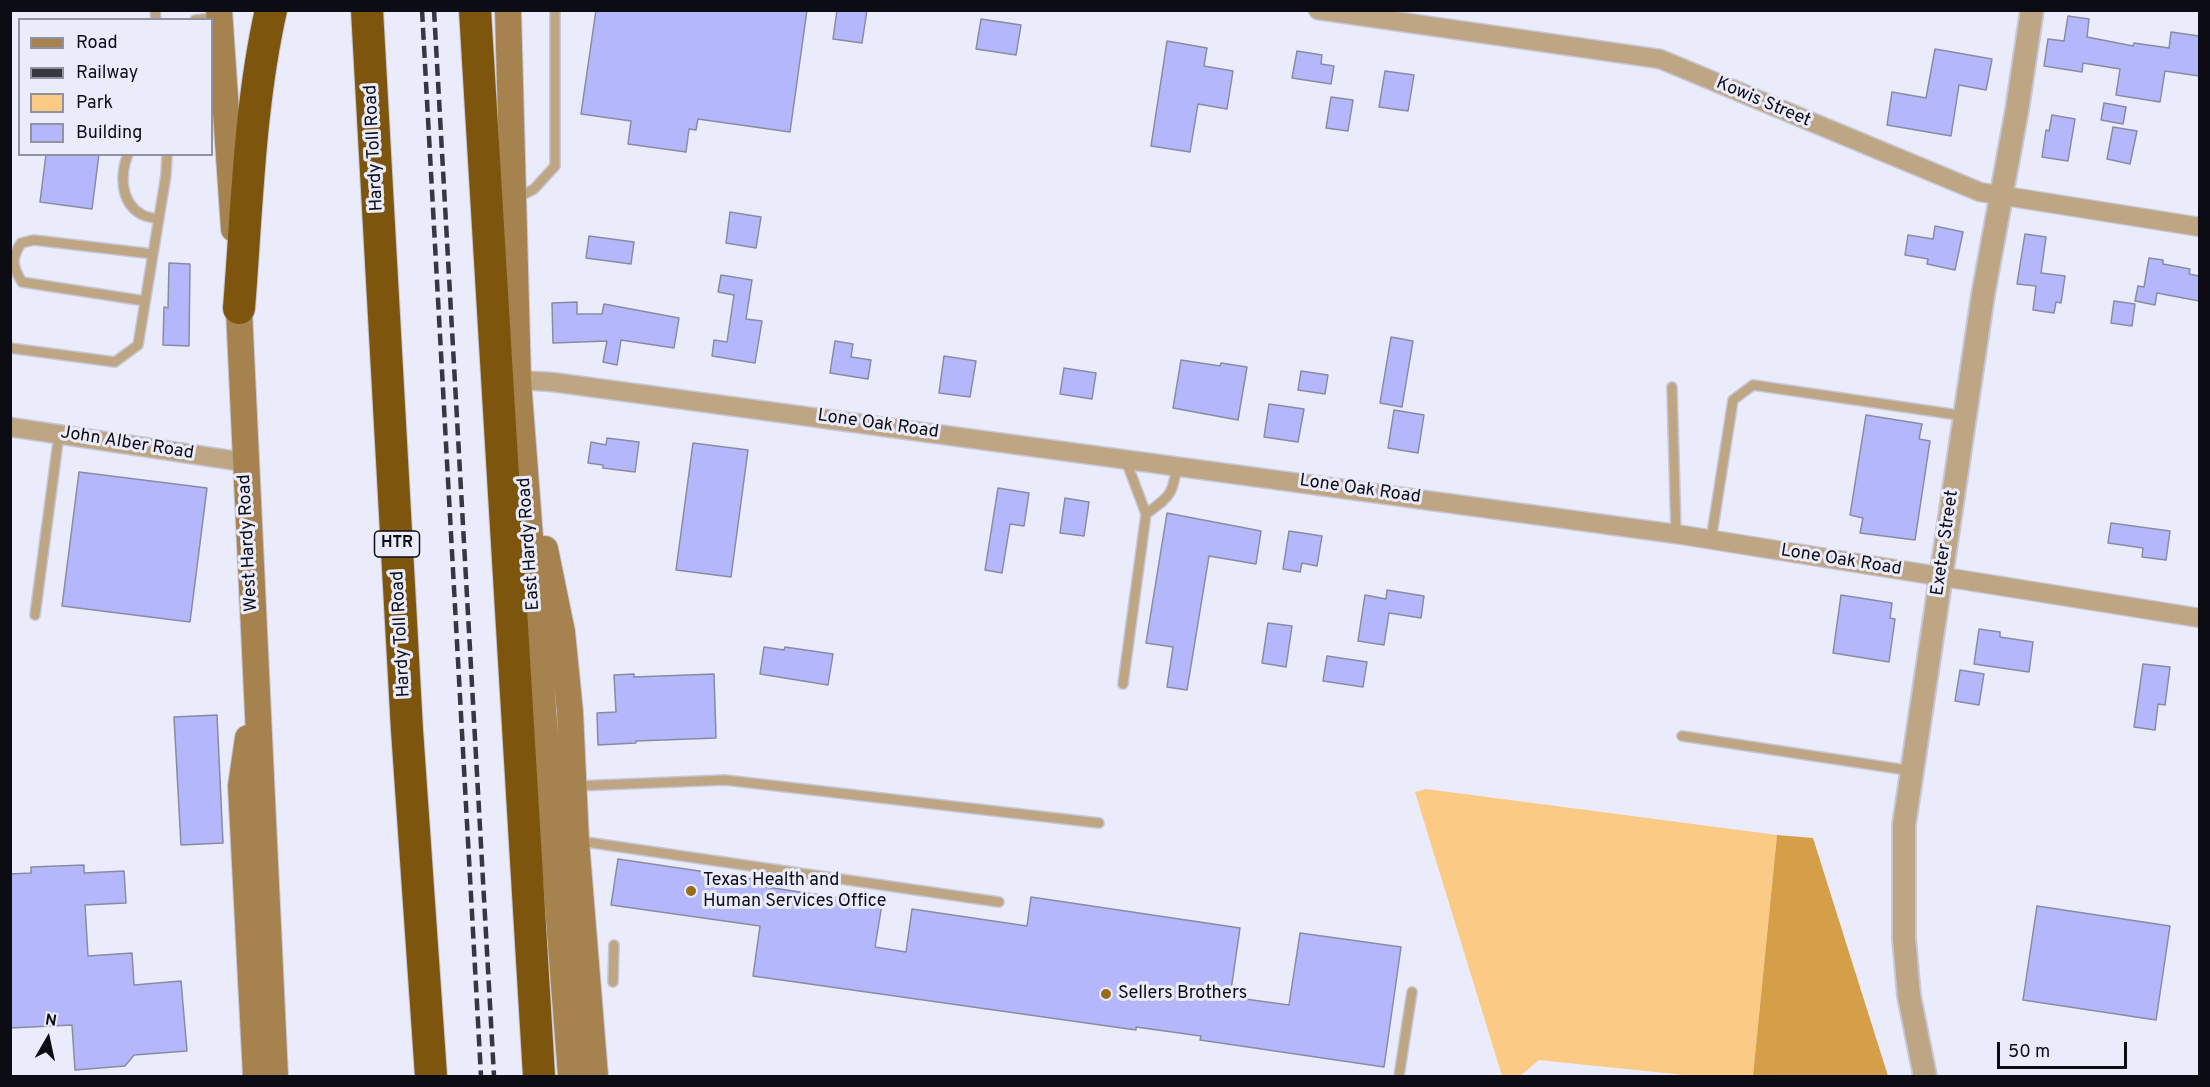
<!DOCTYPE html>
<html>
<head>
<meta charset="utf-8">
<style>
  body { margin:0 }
  #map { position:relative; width:2210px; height:1087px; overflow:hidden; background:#eaebfb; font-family:Overpass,sans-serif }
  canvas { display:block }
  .frame { position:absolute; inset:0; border:12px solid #0c0c14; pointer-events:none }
  .legend { position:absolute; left:18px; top:18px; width:195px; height:138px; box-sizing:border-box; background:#eaebfb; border:2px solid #91929f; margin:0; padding:8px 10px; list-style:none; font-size:18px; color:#0c0c14 }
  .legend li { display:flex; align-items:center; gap:12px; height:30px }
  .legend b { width:30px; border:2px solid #91929f }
  .north { position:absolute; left:18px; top:1009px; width:60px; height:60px; -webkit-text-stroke:4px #eaebfb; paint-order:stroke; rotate:9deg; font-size:16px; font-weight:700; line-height:24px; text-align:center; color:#0c0c14 }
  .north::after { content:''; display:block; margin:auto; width:21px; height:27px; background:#0c0c14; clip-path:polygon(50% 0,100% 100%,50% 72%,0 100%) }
  .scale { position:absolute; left:1997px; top:1042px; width:130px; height:27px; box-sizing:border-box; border:3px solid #0c0c14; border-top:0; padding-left:8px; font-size:18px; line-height:21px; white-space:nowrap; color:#0c0c14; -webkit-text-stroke:4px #eaebfb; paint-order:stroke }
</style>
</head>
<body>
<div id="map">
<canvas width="2210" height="1087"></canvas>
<div class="frame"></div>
<ul class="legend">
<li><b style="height:8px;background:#a6824e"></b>Road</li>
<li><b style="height:8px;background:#373741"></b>Railway</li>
<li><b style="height:16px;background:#fbca84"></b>Park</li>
<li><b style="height:16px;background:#b4b7fb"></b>Building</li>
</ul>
<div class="north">N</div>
<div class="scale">50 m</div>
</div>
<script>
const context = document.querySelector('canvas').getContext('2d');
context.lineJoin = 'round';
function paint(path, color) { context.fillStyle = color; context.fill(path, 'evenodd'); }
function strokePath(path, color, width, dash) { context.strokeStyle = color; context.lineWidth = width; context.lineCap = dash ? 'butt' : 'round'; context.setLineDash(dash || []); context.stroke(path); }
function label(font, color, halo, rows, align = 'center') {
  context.font = font + ' Overpass,sans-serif'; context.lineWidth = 6; context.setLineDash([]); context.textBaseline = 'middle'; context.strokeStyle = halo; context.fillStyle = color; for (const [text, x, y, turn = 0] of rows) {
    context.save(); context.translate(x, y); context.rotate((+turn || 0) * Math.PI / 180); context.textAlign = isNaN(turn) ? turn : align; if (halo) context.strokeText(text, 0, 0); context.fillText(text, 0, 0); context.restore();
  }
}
const green = new Path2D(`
  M 1426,789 L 1777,835 L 1753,1076 L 1694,1076 L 1539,1060 L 1520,1076 L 1502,1076 L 1415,792 Z`);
const forest = new Path2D(`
  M 1777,835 L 1813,838 L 1888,1076 L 1753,1076 Z`);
const building = new Path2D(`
  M 596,10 L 807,10 L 790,132 L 698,119 L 696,130 L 689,129 L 686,152 L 628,144 L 631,121 L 581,114 Z
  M 837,10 L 867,10 L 862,43 L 833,39 Z
  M 2068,16 L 2089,19 L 2087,37 L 2133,46 L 2134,43 L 2169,48 L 2171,32 L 2199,36 L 2199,76 L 2165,71 L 2160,102 L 2116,95 L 2120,69 L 2083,63 L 2082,72 L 2044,66 L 2048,39 L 2064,41 Z
  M 981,19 L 1021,25 L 1016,55 L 976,49 Z
  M 1167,41 L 1207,48 L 1204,66 L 1233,71 L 1227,109 L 1198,104 L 1190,152 L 1151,146 Z
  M 1935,49 L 1992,59 L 1986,90 L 1959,85 L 1951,136 L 1887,125 L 1892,92 L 1926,98 Z
  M 1297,51 L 1322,55 L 1321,64 L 1334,66 L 1331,84 L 1292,78 Z
  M 1385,71 L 1414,75 L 1408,111 L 1379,107 Z
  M 1331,97 L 1353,100 L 1348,131 L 1326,128 Z
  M 2104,103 L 2126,107 L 2123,124 L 2101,120 Z
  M 2052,115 L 2075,119 L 2068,161 L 2042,157 L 2046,130 L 2049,131 Z
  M 2113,127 L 2137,131 L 2130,164 L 2107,159 Z
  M 46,154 L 99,154 L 92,209 L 40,202 Z
  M 730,212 L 761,217 L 756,248 L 726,243 Z
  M 1935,226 L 1963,232 L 1955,270 L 1927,264 L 1928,259 L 1905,255 L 1908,235 L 1933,239 Z
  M 2025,234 L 2046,237 L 2041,273 L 2065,276 L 2061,303 L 2056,302 L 2054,313 L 2033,310 L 2036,286 L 2017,284 Z
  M 589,236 L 634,242 L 631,264 L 586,258 Z
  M 2149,258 L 2163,260 L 2163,264 L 2190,269 L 2189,274 L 2199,276 L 2199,301 L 2157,293 L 2155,305 L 2135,301 L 2138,286 L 2144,287 Z
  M 169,263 L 190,264 L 189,346 L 163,345 L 164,307 L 168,308 Z
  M 721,275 L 752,280 L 746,319 L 762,321 L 755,363 L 712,356 L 714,340 L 727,342 L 734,295 L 718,292 Z
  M 2114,301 L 2135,304 L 2132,326 L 2111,323 Z
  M 577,302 L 577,314 L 602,314 L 604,304 L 679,318 L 674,348 L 621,340 L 617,365 L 603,362 L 607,341 L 553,343 L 552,303 Z
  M 1391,337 L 1413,341 L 1402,407 L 1380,403 Z
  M 835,341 L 853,344 L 851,357 L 871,360 L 868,379 L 830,373 Z
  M 944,356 L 976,361 L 970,397 L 939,393 Z
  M 1181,360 L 1220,366 L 1221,363 L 1247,367 L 1238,420 L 1173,408 Z
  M 1064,368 L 1096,373 L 1092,399 L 1060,394 Z
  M 1301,371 L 1328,375 L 1325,394 L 1298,390 Z
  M 1269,404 L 1304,409 L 1298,442 L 1264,437 Z
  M 1394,410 L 1424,415 L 1418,453 L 1388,448 Z
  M 1866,415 L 1922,424 L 1919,439 L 1930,441 L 1915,540 L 1860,533 L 1863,518 L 1850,515 Z
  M 607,438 L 639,442 L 635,472 L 603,468 L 603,465 L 588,463 L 591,442 L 606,445 Z
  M 693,443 L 748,450 L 731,577 L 676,570 Z
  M 79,472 L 207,488 L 190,622 L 62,606 Z
  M 998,488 L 1029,493 L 1024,526 L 1010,524 L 1002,573 L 985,570 Z
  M 1065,498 L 1089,502 L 1084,536 L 1060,533 Z
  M 1167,513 L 1261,531 L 1256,564 L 1209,556 L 1187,690 L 1167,687 L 1173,647 L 1146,643 Z
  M 2111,523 L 2170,531 L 2166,560 L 2142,557 L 2143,548 L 2108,543 Z
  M 1289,531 L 1322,536 L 1317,566 L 1302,563 L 1300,572 L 1283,569 Z
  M 1387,590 L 1424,596 L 1421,618 L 1389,613 L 1384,645 L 1358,641 L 1365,595 L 1386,599 Z
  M 1841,595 L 1892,603 L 1890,618 L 1895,619 L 1889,662 L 1833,653 Z
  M 1268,623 L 1292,626 L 1286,667 L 1262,663 Z
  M 1979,629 L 2000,632 L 2000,637 L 2033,642 L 2029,672 L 1974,664 Z
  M 764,647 L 784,650 L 785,647 L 833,654 L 828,685 L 760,674 Z
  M 1327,656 L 1367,662 L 1363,687 L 1323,681 Z
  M 2143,664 L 2170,667 L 2165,705 L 2158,704 L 2155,730 L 2134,727 Z
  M 1960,670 L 1984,674 L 1979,705 L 1955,701 Z
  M 634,674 L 634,677 L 714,674 L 716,738 L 636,741 L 636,743 L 598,745 L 597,713 L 616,712 L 614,675 Z
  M 217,715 L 223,843 L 181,845 L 174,717 Z
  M 618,859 L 767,881 L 766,887 L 882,904 L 875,947 L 906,952 L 912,909 L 1027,926 L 1031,897 L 1240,928 L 1230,997 L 1289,1005 L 1300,933 L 1401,947 L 1384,1067 L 1200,1040 L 1201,1036 L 1136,1027 L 1136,1030 L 753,976 L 760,926 L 611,905 Z
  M 84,865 L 84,873 L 124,871 L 126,903 L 85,905 L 88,956 L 132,953 L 134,985 L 181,981 L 187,1051 L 134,1055 L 125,1066 L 75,1070 L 72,1025 L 10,1028 L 10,874 L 31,873 L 31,867 Z
  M 2037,906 L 2170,926 L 2156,1020 L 2023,1000 Z`);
const service = new Path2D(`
  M 155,10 L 156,20
  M 195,20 L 219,17
  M 128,154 C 120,174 120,202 141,214 C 145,217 153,218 159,219
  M 515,199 L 534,189 L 555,166 L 555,10
  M 145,301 L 22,282 C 12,266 11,259 21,243 L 34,240 L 153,254
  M 10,348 L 115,362 L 138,345 L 166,175 L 167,154
  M 1672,387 L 1676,534
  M 1146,514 C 1170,496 1173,495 1177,465
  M 1711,540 L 1733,400 L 1753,385 L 1965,416
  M 35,615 L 59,434
  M 1123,684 L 1146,514 L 1125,458
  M 1682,736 L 1913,771
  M 575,786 L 725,780 L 1099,823
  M 579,841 L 999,902
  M 613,982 L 614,945
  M 1399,1076 L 1412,992`);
const minor = new Path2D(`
  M 1318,10 L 1660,59 L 1980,192 L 2200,227
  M 518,380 L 552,382 L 1676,534 L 2200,618
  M 10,427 L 244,462`);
const tertiary = new Path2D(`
  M 1925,1076 L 1909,996 L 1904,938 L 1904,825 L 1983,295 L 2017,110 L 2032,10`);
const secondary = new Path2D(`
  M 219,10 L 234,229
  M 508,10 L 518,380 L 571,1076
  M 238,289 L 275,1076
  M 545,549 L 562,632 L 570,712 L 576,841 L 595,1076
  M 248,738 L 241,786 L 256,1076`);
const motorway = new Path2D(`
  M 367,10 L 407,730 L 431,1076
  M 475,10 L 539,1076
  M 239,308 C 247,209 249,108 271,10`);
const rail = new Path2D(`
  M 422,10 L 481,1076
  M 434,10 L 494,1076`);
const markers = [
  [691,891,6,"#996b1b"],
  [1106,994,6,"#996b1b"]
];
const shields = [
  [397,544,45]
];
const shieldNames = [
  ["HTR",397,544]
];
const streetNames = [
  ["Kowis Street",1763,103,23],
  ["Hardy Toll Road",375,148,-93],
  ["Lone Oak Road",878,425,8],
  ["John Alber Road",127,444,9],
  ["Lone Oak Road",1360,490,8],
  ["West Hardy Road",249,543,-93],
  ["Exeter Street",1946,543,-82],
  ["East Hardy Road",530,544,-94],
  ["Lone Oak Road",1841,561,9],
  ["Hardy Toll Road",402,634,-93]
];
const poiNames = [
  ["Texas Health and",703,881],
  ["Human Services Office",703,902],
  ["Sellers Brothers",1118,994]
];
paint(green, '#fbca84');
paint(forest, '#d59f4a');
paint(building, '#b4b7fb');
strokePath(building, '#898ba2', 1.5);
strokePath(service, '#c6c7d6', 12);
strokePath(minor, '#c6c7d6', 21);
strokePath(tertiary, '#c6c7d6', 26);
strokePath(secondary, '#c6c7d6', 28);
strokePath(motorway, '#c6c7d6', 34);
strokePath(service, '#bea684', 9);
strokePath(minor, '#bea684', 18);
strokePath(tertiary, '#bea684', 22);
strokePath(secondary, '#a6824e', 26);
strokePath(motorway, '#7d550c', 32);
strokePath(rail, '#373741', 4.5, [12, 6]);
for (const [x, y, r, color] of markers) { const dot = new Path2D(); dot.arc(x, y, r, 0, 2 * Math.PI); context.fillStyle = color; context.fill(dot); strokePath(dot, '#eaebfb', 2); }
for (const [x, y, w] of shields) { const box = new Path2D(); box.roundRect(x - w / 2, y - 13, w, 26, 4.5); context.fillStyle = '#eaebfb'; context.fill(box); strokePath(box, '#0c0c14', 1.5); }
label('bold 16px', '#0c0c14', null, shieldNames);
label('18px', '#0c0c14', '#eaebfb', streetNames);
label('18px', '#0c0c14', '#eaebfb', poiNames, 'left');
</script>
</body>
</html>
